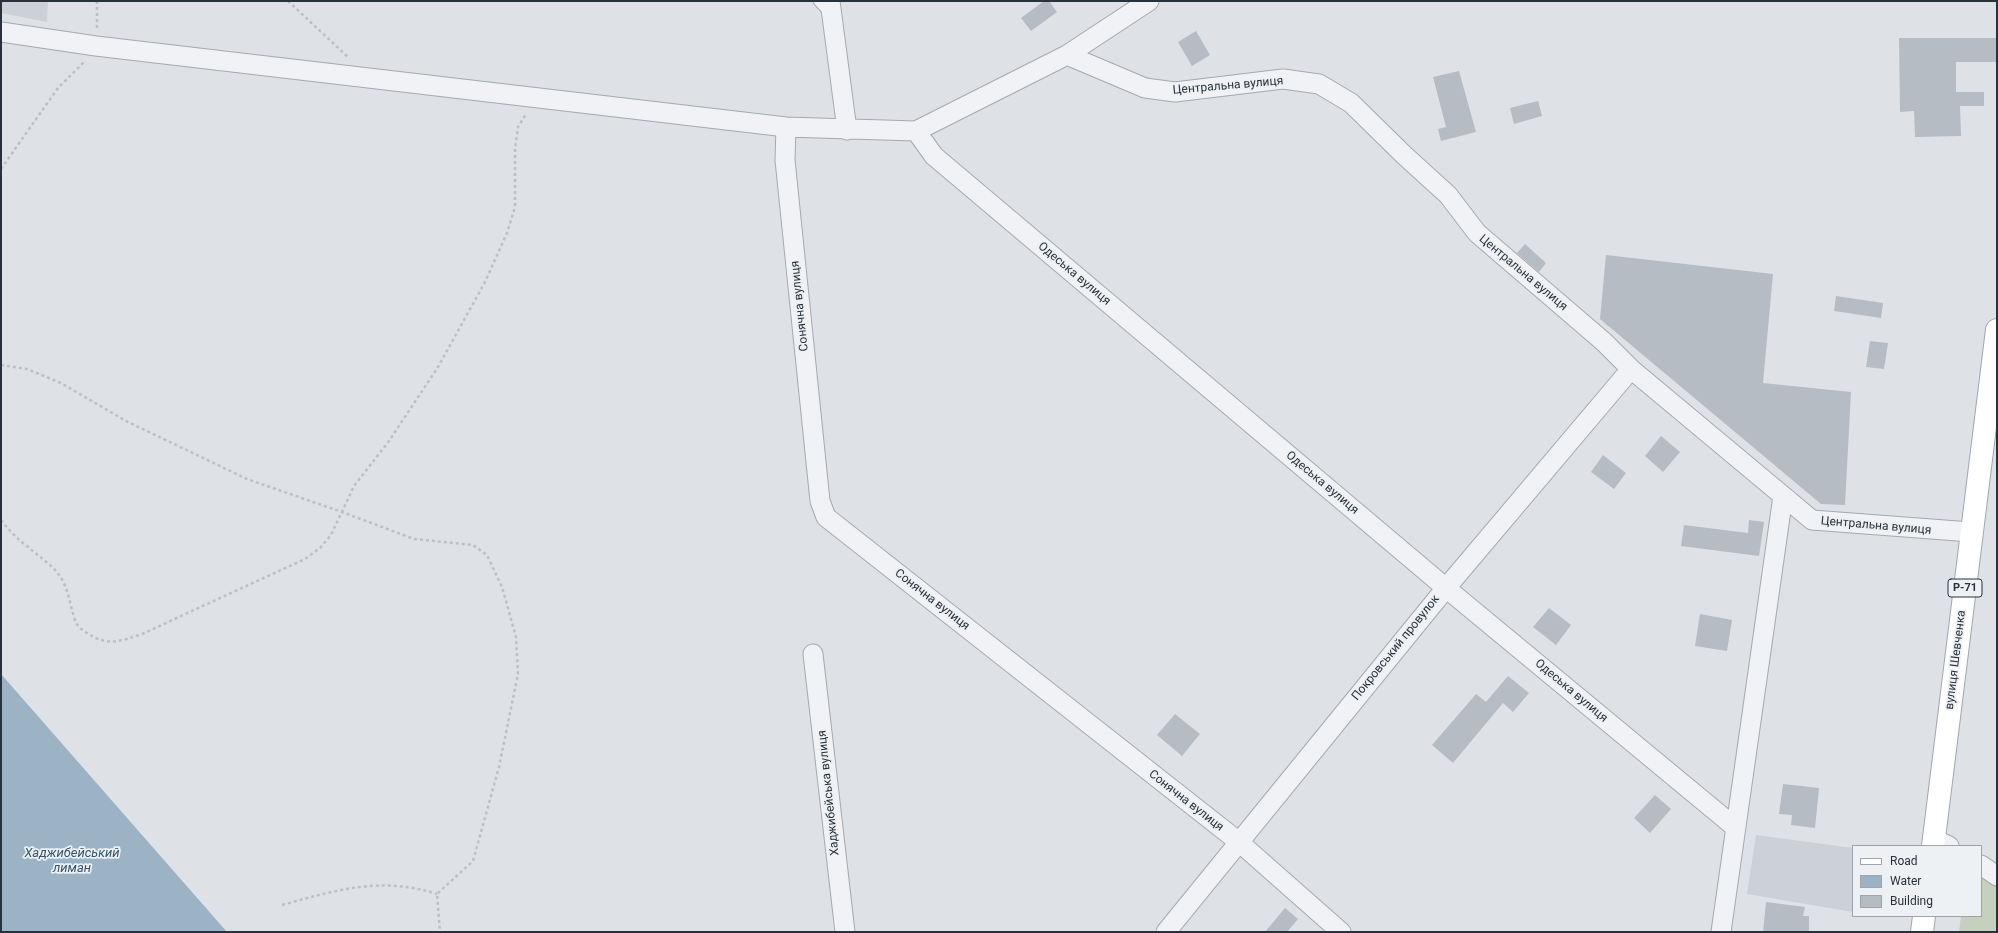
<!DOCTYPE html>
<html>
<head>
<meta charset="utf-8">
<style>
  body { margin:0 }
  #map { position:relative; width:1998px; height:933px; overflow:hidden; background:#dee2e6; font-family:Roboto,sans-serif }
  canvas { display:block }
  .frame { position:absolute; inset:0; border:2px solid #28313c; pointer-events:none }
  .legend { position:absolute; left:1852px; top:845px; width:130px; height:72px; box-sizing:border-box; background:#edf1f4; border:1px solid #9ea4aa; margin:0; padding:5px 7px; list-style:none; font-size:12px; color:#28313c }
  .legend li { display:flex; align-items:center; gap:8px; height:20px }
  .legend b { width:20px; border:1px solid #9ea4aa }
</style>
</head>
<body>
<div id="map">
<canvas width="1998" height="933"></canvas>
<div class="frame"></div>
<ul class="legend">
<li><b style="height:5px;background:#fff"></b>Road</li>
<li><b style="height:11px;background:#9bb3c4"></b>Water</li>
<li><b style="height:11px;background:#b5bcc3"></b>Building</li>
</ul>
</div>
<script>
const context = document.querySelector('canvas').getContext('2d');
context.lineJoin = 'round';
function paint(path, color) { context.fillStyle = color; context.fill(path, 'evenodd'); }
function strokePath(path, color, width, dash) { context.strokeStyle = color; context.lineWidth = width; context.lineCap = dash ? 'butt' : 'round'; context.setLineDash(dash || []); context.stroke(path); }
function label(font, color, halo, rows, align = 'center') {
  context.font = font + ' Roboto,sans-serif'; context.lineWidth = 3.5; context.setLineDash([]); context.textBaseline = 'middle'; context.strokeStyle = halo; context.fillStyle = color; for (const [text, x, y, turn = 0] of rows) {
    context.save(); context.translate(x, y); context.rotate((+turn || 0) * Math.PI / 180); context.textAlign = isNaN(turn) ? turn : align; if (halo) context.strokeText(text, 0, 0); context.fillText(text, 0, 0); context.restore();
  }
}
const built = new Path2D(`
  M 1,1 L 48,1 L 47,22 L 1,13 Z
  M 1756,835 L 1853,848 L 1853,912 L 1747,894 Z`);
const green = new Path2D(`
  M 1981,871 L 1997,884 L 1997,932 L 1959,932 L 1961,916 L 1981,916 Z`);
const water = new Path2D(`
  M 1,674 L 227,932 L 1,932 Z`);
const building = new Path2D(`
  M 1044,1 L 1049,1 L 1057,12 L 1031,31 L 1021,18 Z
  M 1196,31 L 1210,55 L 1192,66 L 1178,42 Z
  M 1899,38 L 1997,38 L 1997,62 L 1956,62 L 1956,92 L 1984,92 L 1984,106 L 1960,106 L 1961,136 L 1915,137 L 1914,111 L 1900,112 Z
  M 1459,71 L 1476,132 L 1441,141 L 1438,129 L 1446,127 L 1433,77 Z
  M 1538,101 L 1542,116 L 1514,124 L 1510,108 Z
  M 1525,244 L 1546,263 L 1539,272 L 1517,253 Z
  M 1606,255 L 1773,274 L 1763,383 L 1851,392 L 1845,505 L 1821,504 L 1600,319 Z
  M 1836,296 L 1883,303 L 1881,318 L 1834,311 Z
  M 1870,341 L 1888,343 L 1884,369 L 1866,367 Z
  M 1661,436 L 1680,452 L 1663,472 L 1645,456 Z
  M 1603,455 L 1626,473 L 1614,489 L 1591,472 Z
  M 1749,520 L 1764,522 L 1759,556 L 1681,546 L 1684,525 L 1748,533 Z
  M 1549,608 L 1571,625 L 1556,645 L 1533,627 Z
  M 1700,614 L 1732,620 L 1727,651 L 1695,646 Z
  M 1508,676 L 1529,693 L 1513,712 L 1503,703 L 1453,763 L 1432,745 L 1476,694 L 1486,702 Z
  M 1175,714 L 1200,734 L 1182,756 L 1157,735 Z
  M 1783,784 L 1819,788 L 1815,828 L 1791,825 L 1792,815 L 1779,814 Z
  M 1655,795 L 1671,809 L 1650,833 L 1634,818 Z
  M 1766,902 L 1805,907 L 1803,916 L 1809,916 L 1809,932 L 1763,932 Z
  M 1285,908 L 1298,919 L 1287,932 L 1265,932 Z`);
const path = new Path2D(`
  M 288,1 L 349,58
  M 97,28 L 97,1
  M 1,169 L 58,88 L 84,62
  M 1,365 L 27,369 L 61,383 L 126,421 L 247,479 L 342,512 L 414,539 L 473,545 L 487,555 L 502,587 L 516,637 L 518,674 L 499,767 L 473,861 L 437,894 L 440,932
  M 1,520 C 9,530 17,539 27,546 C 37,555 48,562 57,572 C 69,587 69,603 75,620 C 77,626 82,630 87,633 C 108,647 121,641 142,634 L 305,559 L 320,548 L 331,535 L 354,486 L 389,441 L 438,367 L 485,282 L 507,233 L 515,207 L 515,149 L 518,127 L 526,114
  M 282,905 C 336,890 381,876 437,894`);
const lane = new Path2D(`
  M 818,1 L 829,13`);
const street = new Path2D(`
  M 830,1 L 847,130
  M 1,32 L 96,46 L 786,127 L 916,131 L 1067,55 L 1149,1
  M 1067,55 L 1145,88 L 1175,92 L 1283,79 L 1319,84 L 1351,103 L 1404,155 L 1448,195 L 1477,233 L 1604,342 L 1631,369 L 1812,520 L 1971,532
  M 786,127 L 785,160 L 820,501 L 826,517 L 1239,842 L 1341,932
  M 916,131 L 934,156 L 1446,588 L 1736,828
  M 813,654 L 845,932
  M 1934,839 L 1949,846
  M 1981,865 L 1997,876
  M 1166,932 L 1446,588 L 1631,369
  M 1721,932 L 1783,496`);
const primary = new Path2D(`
  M 1933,846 L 1997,330
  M 1922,932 L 1924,916`);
const shields = [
  [1965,588,34]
];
const shieldNames = [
  ["Р-71",1965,588]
];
const streetNames = [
  ["Центральна вулиця",1228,86,-5],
  ["Центральна вулиця",1523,273,40],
  ["Одеська вулиця",1074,274,40],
  ["Сонячна вулиця",800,306,-96],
  ["Одеська вулиця",1322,483,40],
  ["Центральна вулиця",1876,526,5],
  ["Сонячна вулиця",932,600,38],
  ["Покровський провулок",1396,648,-51],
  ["вулиця Шевченка",1956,660,-83],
  ["Одеська вулиця",1571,691,40],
  ["Хаджибейська вулиця",829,793,-96],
  ["Сонячна вулиця",1186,801,38]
];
const waterNames = [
  ["Хаджибейський",72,854],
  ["лиман",72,869]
];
paint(built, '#ccd1d8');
paint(green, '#c5d0bf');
paint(water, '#9bb3c4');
paint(building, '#b5bcc3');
strokePath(lane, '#a4a9b0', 11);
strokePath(street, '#a4a9b0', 21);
strokePath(primary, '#9ea8b1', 24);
strokePath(path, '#bcc0c5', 2.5, [3, 3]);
strokePath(lane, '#f0f2f5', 9);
strokePath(street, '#f0f2f5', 19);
strokePath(primary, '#fff', 22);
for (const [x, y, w] of shields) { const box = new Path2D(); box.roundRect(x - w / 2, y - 9, w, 18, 3); context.fillStyle = '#edf1f4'; context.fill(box); strokePath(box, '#28313c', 1); }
label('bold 11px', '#28313c', null, shieldNames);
label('12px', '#28313c', '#edf1f4', streetNames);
label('italic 13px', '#35546d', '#edf1f4', waterNames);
</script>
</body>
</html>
